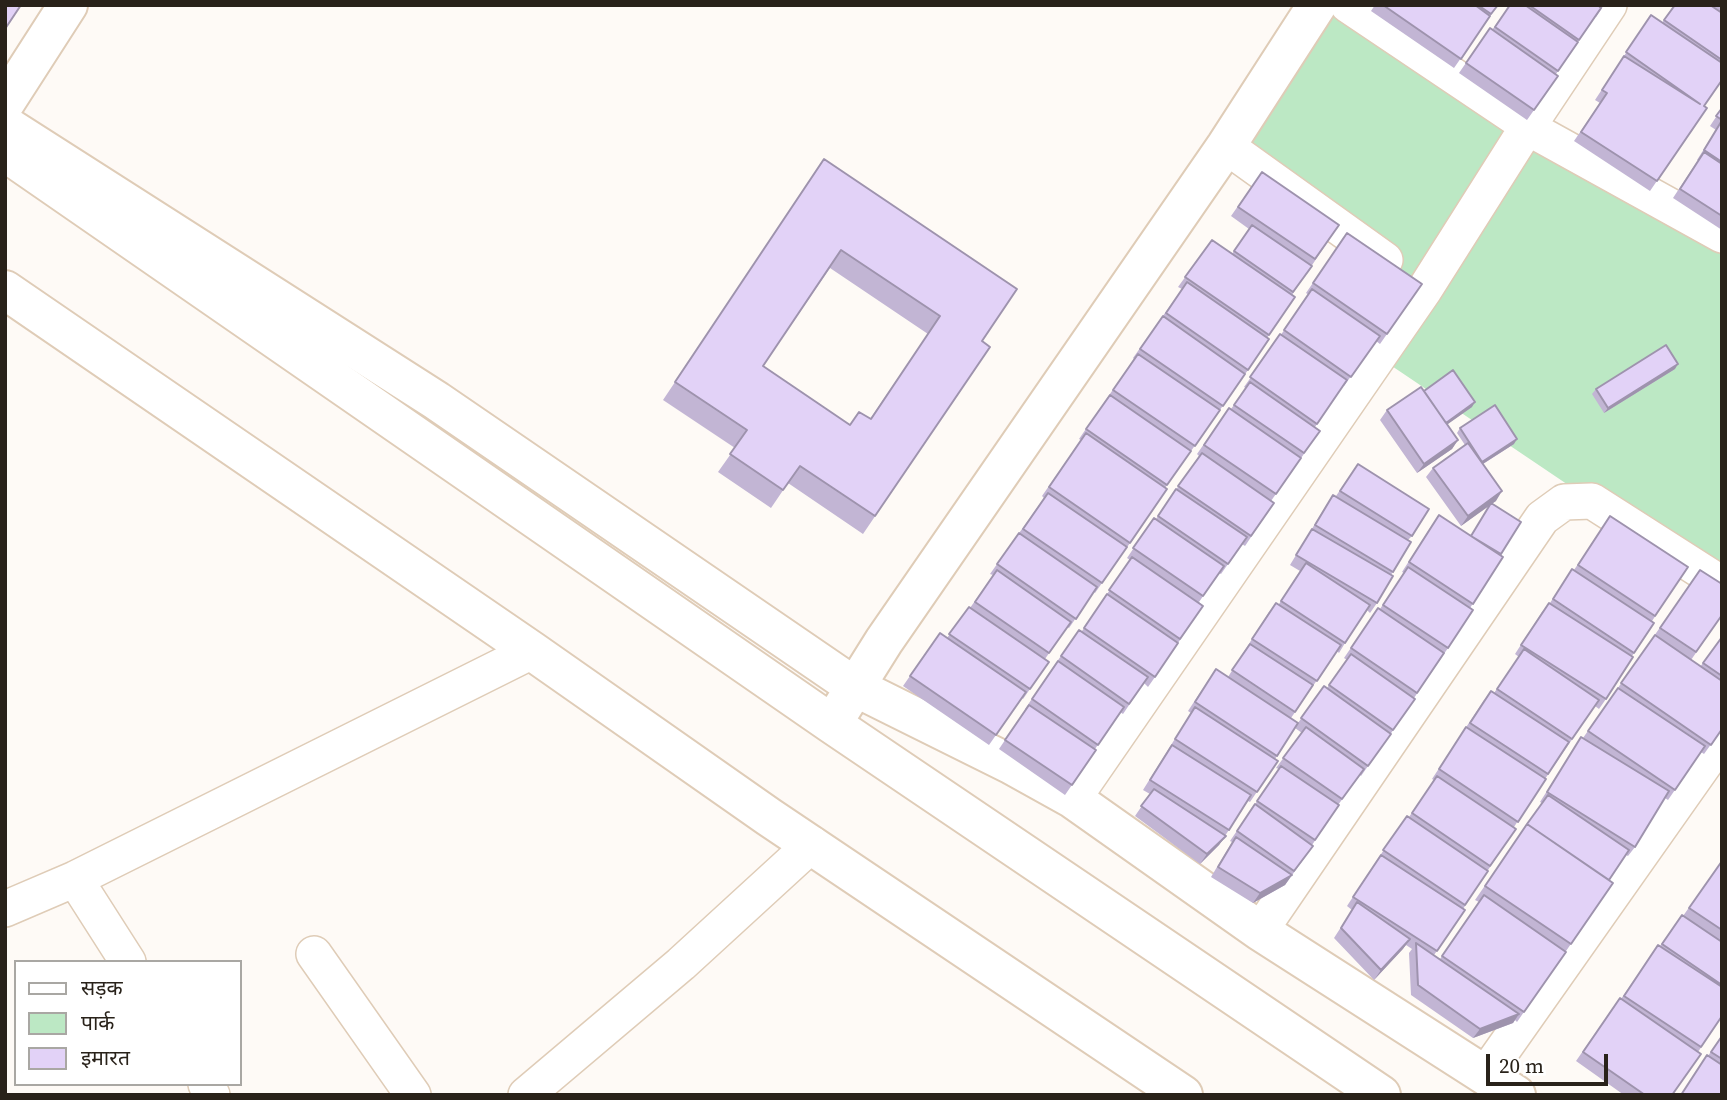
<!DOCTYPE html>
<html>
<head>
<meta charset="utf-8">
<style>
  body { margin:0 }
  #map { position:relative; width:1727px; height:1100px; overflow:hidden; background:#fefaf6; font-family:"Source Serif 4","Noto Sans Devanagari",serif }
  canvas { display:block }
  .frame { position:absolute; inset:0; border:7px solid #29221a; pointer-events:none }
  .legend { position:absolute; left:14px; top:960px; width:228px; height:126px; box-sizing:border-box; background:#fff; border:2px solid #a9a7a3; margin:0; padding:9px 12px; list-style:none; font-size:21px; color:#29221a }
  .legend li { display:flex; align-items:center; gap:14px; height:35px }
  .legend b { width:35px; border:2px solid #a9a7a3 }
  .scale { position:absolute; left:1486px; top:1054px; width:122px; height:32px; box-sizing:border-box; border:4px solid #29221a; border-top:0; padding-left:9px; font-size:21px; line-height:24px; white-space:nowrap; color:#29221a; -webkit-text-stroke:5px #fff; paint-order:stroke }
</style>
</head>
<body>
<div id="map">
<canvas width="1727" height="1100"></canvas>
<div class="frame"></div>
<ul class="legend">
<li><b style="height:9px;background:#fff"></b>सड़क</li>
<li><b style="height:19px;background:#bce8c4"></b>पार्क</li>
<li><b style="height:19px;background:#e2d2f7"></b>इमारत</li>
</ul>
<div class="scale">20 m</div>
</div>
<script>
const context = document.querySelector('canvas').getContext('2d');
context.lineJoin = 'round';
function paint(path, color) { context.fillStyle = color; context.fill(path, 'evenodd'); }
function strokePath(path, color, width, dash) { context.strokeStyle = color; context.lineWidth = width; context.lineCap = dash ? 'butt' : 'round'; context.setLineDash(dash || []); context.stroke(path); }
const green = new Path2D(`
  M 1317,5 L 1346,5 L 1722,240 L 1722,584 L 1592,501 L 1377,356 L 1425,290 L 1226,146 Z`);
const minor = new Path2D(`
  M 1348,5 L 1543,136 L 1722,235
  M 1226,146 L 1385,260
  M 1073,799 L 1425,289 L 1523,134 L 1609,5
  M 75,879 L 128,962
  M 5,909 L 75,879 L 532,651
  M 1260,931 L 1542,518 L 1564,502 L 1592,501 L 1722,584
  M 314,954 L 413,1095
  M 1485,1075 L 1722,739
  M 206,1084 L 212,1095
  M 526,1095 L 681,964 L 812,844`);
const tertiary = new Path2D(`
  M 5,103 L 68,5
  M 5,125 L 437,401 L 855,687 L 1010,764 L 1073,799 L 1260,931 L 1516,1095
  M 842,708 L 884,641 L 1226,146 L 1317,5`);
const trunk = new Path2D(`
  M 5,152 L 832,724 L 1381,1095
  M 5,290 L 532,651 L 769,817 L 1183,1095`);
const wall = new Path2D(`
  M 1375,5 L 1498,5 L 1454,68 L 1371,11 Z
  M 1510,5 L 1604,5 L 1596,17 L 1595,16 L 1556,74 L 1558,76 L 1527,120 L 1459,73 L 1490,28 L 1492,30 Z
  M 1674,5 L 1722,5 L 1722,80 L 1704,106 L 1707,108 L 1650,191 L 1574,141 L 1600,103 L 1595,100 L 1651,15 L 1662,23 Z
  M 1722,108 L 1722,230 L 1673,198 L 1698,160 L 1697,160 L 1716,130 L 1710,126 Z
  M 1262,172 L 1339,225 L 1292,295 L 1295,297 L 1267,338 L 1248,370 L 1165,488 L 1130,543 L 1095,593 L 1094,592 L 1069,628 L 1067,627 L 1045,659 L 1049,662 L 1023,699 L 1022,698 L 989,745 L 903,686 L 940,633 L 947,638 L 969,607 L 970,608 L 993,575 L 990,574 L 1044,498 L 1042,496 L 1081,440 L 1079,439 L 1134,359 L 1133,358 L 1182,289 L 1178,287 L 1212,240 L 1232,254 L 1249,229 L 1231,216 Z
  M 812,177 L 982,341 L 990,347 L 863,534 L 788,483 L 771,508 L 718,472 L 735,448 L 663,400 ZM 830,268 L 928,334 L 870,419 L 850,425 L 763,366 Z
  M 1347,233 L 1422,284 L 1380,344 L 1376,341 L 1344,386 L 1343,386 L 1315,427 L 1320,431 L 1271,501 L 1274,503 L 1245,546 L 1242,544 L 1221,574 L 1219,573 L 1199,602 L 1203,606 L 1155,677 L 1148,687 L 1144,683 L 1123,714 L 1120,712 L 1095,749 L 1096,750 L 1065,795 L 999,749 L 1026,709 L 1025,709 L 1054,666 L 1079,630 L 1082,631 L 1103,600 L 1130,560 L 1127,558 L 1154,518 L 1156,519 L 1199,456 L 1197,454 L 1229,408 L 1231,409 L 1246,388 L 1244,387 L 1309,295 L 1306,293 Z
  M 1675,369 L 1604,413 L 1592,394 L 1596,389 Z
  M 1424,391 L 1472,407 L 1447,424 L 1458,440 L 1452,449 L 1417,473 L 1380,420 L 1387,410 Z
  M 1460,428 L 1514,444 L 1483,464 L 1496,501 L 1492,503 L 1500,555 L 1503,557 L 1470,608 L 1448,648 L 1414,698 L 1415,699 L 1361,776 L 1360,775 L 1338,805 L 1339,805 L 1312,845 L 1313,846 L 1285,885 L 1253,903 L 1211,877 L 1232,842 L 1230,841 L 1279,769 L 1276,768 L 1302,733 L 1295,728 L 1275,759 L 1278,761 L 1250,802 L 1248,801 L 1219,845 L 1200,864 L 1135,816 L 1150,794 L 1143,790 L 1191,713 L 1188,711 L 1209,679 L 1228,677 L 1269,612 L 1279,604 L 1300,571 L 1290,565 L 1327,504 L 1333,495 L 1336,496 L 1358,464 L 1412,536 L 1408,540 L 1411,542 L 1391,575 L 1377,603 L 1370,613 L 1367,610 L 1345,643 L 1339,653 L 1337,651 L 1291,718 L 1298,723 L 1324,686 L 1327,688 L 1347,660 L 1344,658 L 1378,608 L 1380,609 L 1404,573 L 1402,572 L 1432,525 L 1471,536 L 1490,504 L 1461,526 L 1426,477 L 1433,468 L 1465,445 L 1457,433 Z
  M 1610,516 L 1688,567 L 1652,621 L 1654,623 L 1632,656 L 1606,699 L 1599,709 L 1595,706 L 1545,779 L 1514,827 L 1516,829 L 1488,870 L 1488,871 L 1463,909 L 1465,910 L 1434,955 L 1440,959 L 1479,902 L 1475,900 L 1542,803 L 1540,802 L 1575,747 L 1581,737 L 1583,738 L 1700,570 L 1722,615 L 1691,660 L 1700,667 L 1722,637 L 1722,729 L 1704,754 L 1701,752 L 1668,800 L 1665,798 L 1635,847 L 1628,856 L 1626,855 L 1609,880 L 1613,883 L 1517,1022 L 1515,1020 L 1513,1023 L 1473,1038 L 1411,995 L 1409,953 L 1412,949 L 1406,945 L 1374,980 L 1334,938 L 1352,910 L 1347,906 L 1377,860 L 1407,816 L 1409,817 L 1434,780 L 1432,779 L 1484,700 L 1494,693 L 1519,657 L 1515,654 L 1542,612 L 1550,603 L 1572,569 L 1574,570 Z
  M 1722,861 L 1722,1016 L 1698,1052 L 1672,1095 L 1624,1095 L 1576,1061 L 1620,998 L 1621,999 L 1658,945 L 1660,946 L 1682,915 L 1683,916 Z
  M 1722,1035 L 1722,1095 L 1708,1056 Z`);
const shadedWall = new Path2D(`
  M 1678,364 L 1675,369 L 1604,413 L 1608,408 Z
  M 1475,402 L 1472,407 L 1441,429 L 1445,424 Z
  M 1517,439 L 1514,444 L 1478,467 L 1482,462 Z
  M 1458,440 L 1452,449 L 1417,473 L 1424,464 Z
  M 1502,491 L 1496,501 L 1461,526 L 1468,516 Z
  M 1226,836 L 1219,845 L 1200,864 L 1207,854 Z
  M 1292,875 L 1285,885 L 1253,903 L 1260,893 Z
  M 1410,939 L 1403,949 L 1374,980 L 1381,970 Z
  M 1519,1014 L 1513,1023 L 1473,1038 L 1480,1029 Z`);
const building = new Path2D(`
  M 5,5 L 21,5 L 5,29 Z
  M 1383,5 L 1475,5 L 1490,16 L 1461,59 Z
  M 1478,5 L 1498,5 L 1491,14 Z
  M 1510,5 L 1525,5 L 1578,42 L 1558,71 L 1495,27 Z
  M 1529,5 L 1598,5 L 1601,8 L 1579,40 Z
  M 1675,5 L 1710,5 L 1722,13 L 1722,60 L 1664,20 Z
  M 1651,15 L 1722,63 L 1722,80 L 1704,106 L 1707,108 L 1657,181 L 1581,132 L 1607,93 L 1602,90 L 1624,56 L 1700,104 L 1626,52 Z
  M 1490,28 L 1558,76 L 1534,110 L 1466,63 Z
  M 1722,108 L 1722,120 L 1716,116 Z
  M 1721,122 L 1722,122 L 1722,162 L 1704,150 Z
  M 1704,152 L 1722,164 L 1722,216 L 1680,189 Z
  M 824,159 L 1017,289 L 982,341 L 990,347 L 875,516 L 800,466 L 783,490 L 730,454 L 747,430 L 675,382 ZM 841,250 L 940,316 L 871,419 L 859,412 L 850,425 L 763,366 Z
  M 1262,172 L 1339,225 L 1315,259 L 1238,207 Z
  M 1252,225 L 1312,266 L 1293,292 L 1234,251 Z
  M 1347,233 L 1422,284 L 1387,334 L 1313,283 Z
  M 1212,240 L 1295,297 L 1269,335 L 1185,277 Z
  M 1187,282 L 1269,339 L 1248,370 L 1166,313 Z
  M 1312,289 L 1380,336 L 1351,377 L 1284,330 Z
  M 1163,316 L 1245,374 L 1223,406 L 1140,349 Z
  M 1280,334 L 1347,380 L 1317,424 L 1250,377 Z
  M 1666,345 L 1678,364 L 1608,408 L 1596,389 Z
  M 1138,354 L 1220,410 L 1195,446 L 1113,390 Z
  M 1453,370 L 1475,402 L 1446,423 L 1424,391 Z
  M 1250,382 L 1320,431 L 1304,453 L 1234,405 Z
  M 1421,387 L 1458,440 L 1424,464 L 1387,410 Z
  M 1110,395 L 1191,451 L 1167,485 L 1086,429 Z
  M 1495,405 L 1517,439 L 1482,462 L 1460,428 Z
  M 1229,408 L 1301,458 L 1276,494 L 1204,445 Z
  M 1086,433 L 1167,489 L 1130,543 L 1049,487 Z
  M 1468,443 L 1502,491 L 1468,516 L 1433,468 Z
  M 1202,453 L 1274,503 L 1251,536 L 1178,486 Z
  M 1358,464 L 1429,509 L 1412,536 L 1340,491 Z
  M 1176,489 L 1247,537 L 1228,564 L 1158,516 Z
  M 1048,493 L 1127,547 L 1102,583 L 1023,529 Z
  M 1333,495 L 1411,542 L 1393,572 L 1315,525 Z
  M 1491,503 L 1521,522 L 1501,554 L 1471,536 Z
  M 1439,515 L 1503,557 L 1473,604 L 1409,562 Z
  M 1610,516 L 1688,567 L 1655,616 L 1578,565 Z
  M 1154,518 L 1224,566 L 1203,596 L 1133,548 Z
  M 1312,529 L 1393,576 L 1377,603 L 1296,555 Z
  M 1019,533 L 1097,587 L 1076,619 L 997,564 Z
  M 1132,557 L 1203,606 L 1180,639 L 1109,590 Z
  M 1306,563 L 1370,605 L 1345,643 L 1281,601 Z
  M 1408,567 L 1473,610 L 1448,648 L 1383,605 Z
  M 1572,569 L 1654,623 L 1634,653 L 1553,599 Z
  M 997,570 L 1071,622 L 1049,653 L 975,602 Z
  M 1700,570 L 1722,584 L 1722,615 L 1696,652 L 1660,628 Z
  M 1107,594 L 1178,643 L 1155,677 L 1084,628 Z
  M 1276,603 L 1341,645 L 1317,681 L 1252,639 Z
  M 1549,603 L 1633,657 L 1606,699 L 1521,645 Z
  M 969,607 L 1049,662 L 1030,689 L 949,634 Z
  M 1378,608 L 1444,653 L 1417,693 L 1351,648 Z
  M 1079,630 L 1148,677 L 1129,704 L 1061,656 Z
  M 940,633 L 1026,692 L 996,735 L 910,676 Z
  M 1655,635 L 1722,681 L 1722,729 L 1711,745 L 1621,683 Z
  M 1722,637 L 1722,676 L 1703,663 Z
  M 1250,644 L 1313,685 L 1295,712 L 1232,670 Z
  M 1524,649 L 1599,700 L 1572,739 L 1497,689 Z
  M 1351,654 L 1415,699 L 1393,730 L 1329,685 Z
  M 1058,661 L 1124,707 L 1098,745 L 1032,699 Z
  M 1216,669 L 1298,723 L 1277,756 L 1195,702 Z
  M 1324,686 L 1391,734 L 1368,766 L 1301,718 Z
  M 1618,688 L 1705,746 L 1675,790 L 1588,731 Z
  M 1491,691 L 1569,742 L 1548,774 L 1470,723 Z
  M 1029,705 L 1096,750 L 1072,785 L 1005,740 Z
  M 1195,707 L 1278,761 L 1257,792 L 1175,739 Z
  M 1306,727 L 1364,769 L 1342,799 L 1283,758 Z
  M 1466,727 L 1546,779 L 1518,822 L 1439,769 Z
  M 1581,737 L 1669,791 L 1635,847 L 1547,792 Z
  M 1172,745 L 1251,795 L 1229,830 L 1150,780 Z
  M 1281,766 L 1339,805 L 1315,840 L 1257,801 Z
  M 1437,776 L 1516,829 L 1490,866 L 1412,813 Z
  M 1154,789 L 1226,836 L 1207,854 L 1141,806 Z
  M 1548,795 L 1629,850 L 1609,880 L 1527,824 Z
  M 1255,804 L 1313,846 L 1294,871 L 1237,831 Z
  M 1407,816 L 1488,871 L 1465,905 L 1383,850 Z
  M 1527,824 L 1613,883 L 1571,944 L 1485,886 Z
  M 1236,837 L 1292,875 L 1260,893 L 1218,867 Z
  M 1381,855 L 1465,910 L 1437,951 L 1353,897 Z
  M 1722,861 L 1722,930 L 1689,908 Z
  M 1484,895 L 1566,952 L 1524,1012 L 1442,956 Z
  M 1357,902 L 1410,939 L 1381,970 L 1341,928 Z
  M 1682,915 L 1722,942 L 1722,985 L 1662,944 Z
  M 1416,943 L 1519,1014 L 1480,1029 L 1418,985 Z
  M 1658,945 L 1722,987 L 1722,1016 L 1701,1047 L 1624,996 Z
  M 1620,998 L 1701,1054 L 1672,1095 L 1645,1095 L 1583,1052 Z
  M 1722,1036 L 1722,1059 L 1711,1052 Z
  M 1707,1055 L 1722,1065 L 1722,1095 L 1681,1095 Z`);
paint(green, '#bce8c4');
strokePath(minor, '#dfccb7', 38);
strokePath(tertiary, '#dfccb7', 42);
strokePath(trunk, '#dfccb7', 42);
strokePath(minor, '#fff', 35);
strokePath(tertiary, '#fff', 38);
strokePath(trunk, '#fff', 38);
paint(wall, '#c2b5d4');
paint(shadedWall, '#9e93ad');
paint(building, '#e2d2f7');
strokePath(building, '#9e93ad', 2);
</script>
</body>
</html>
